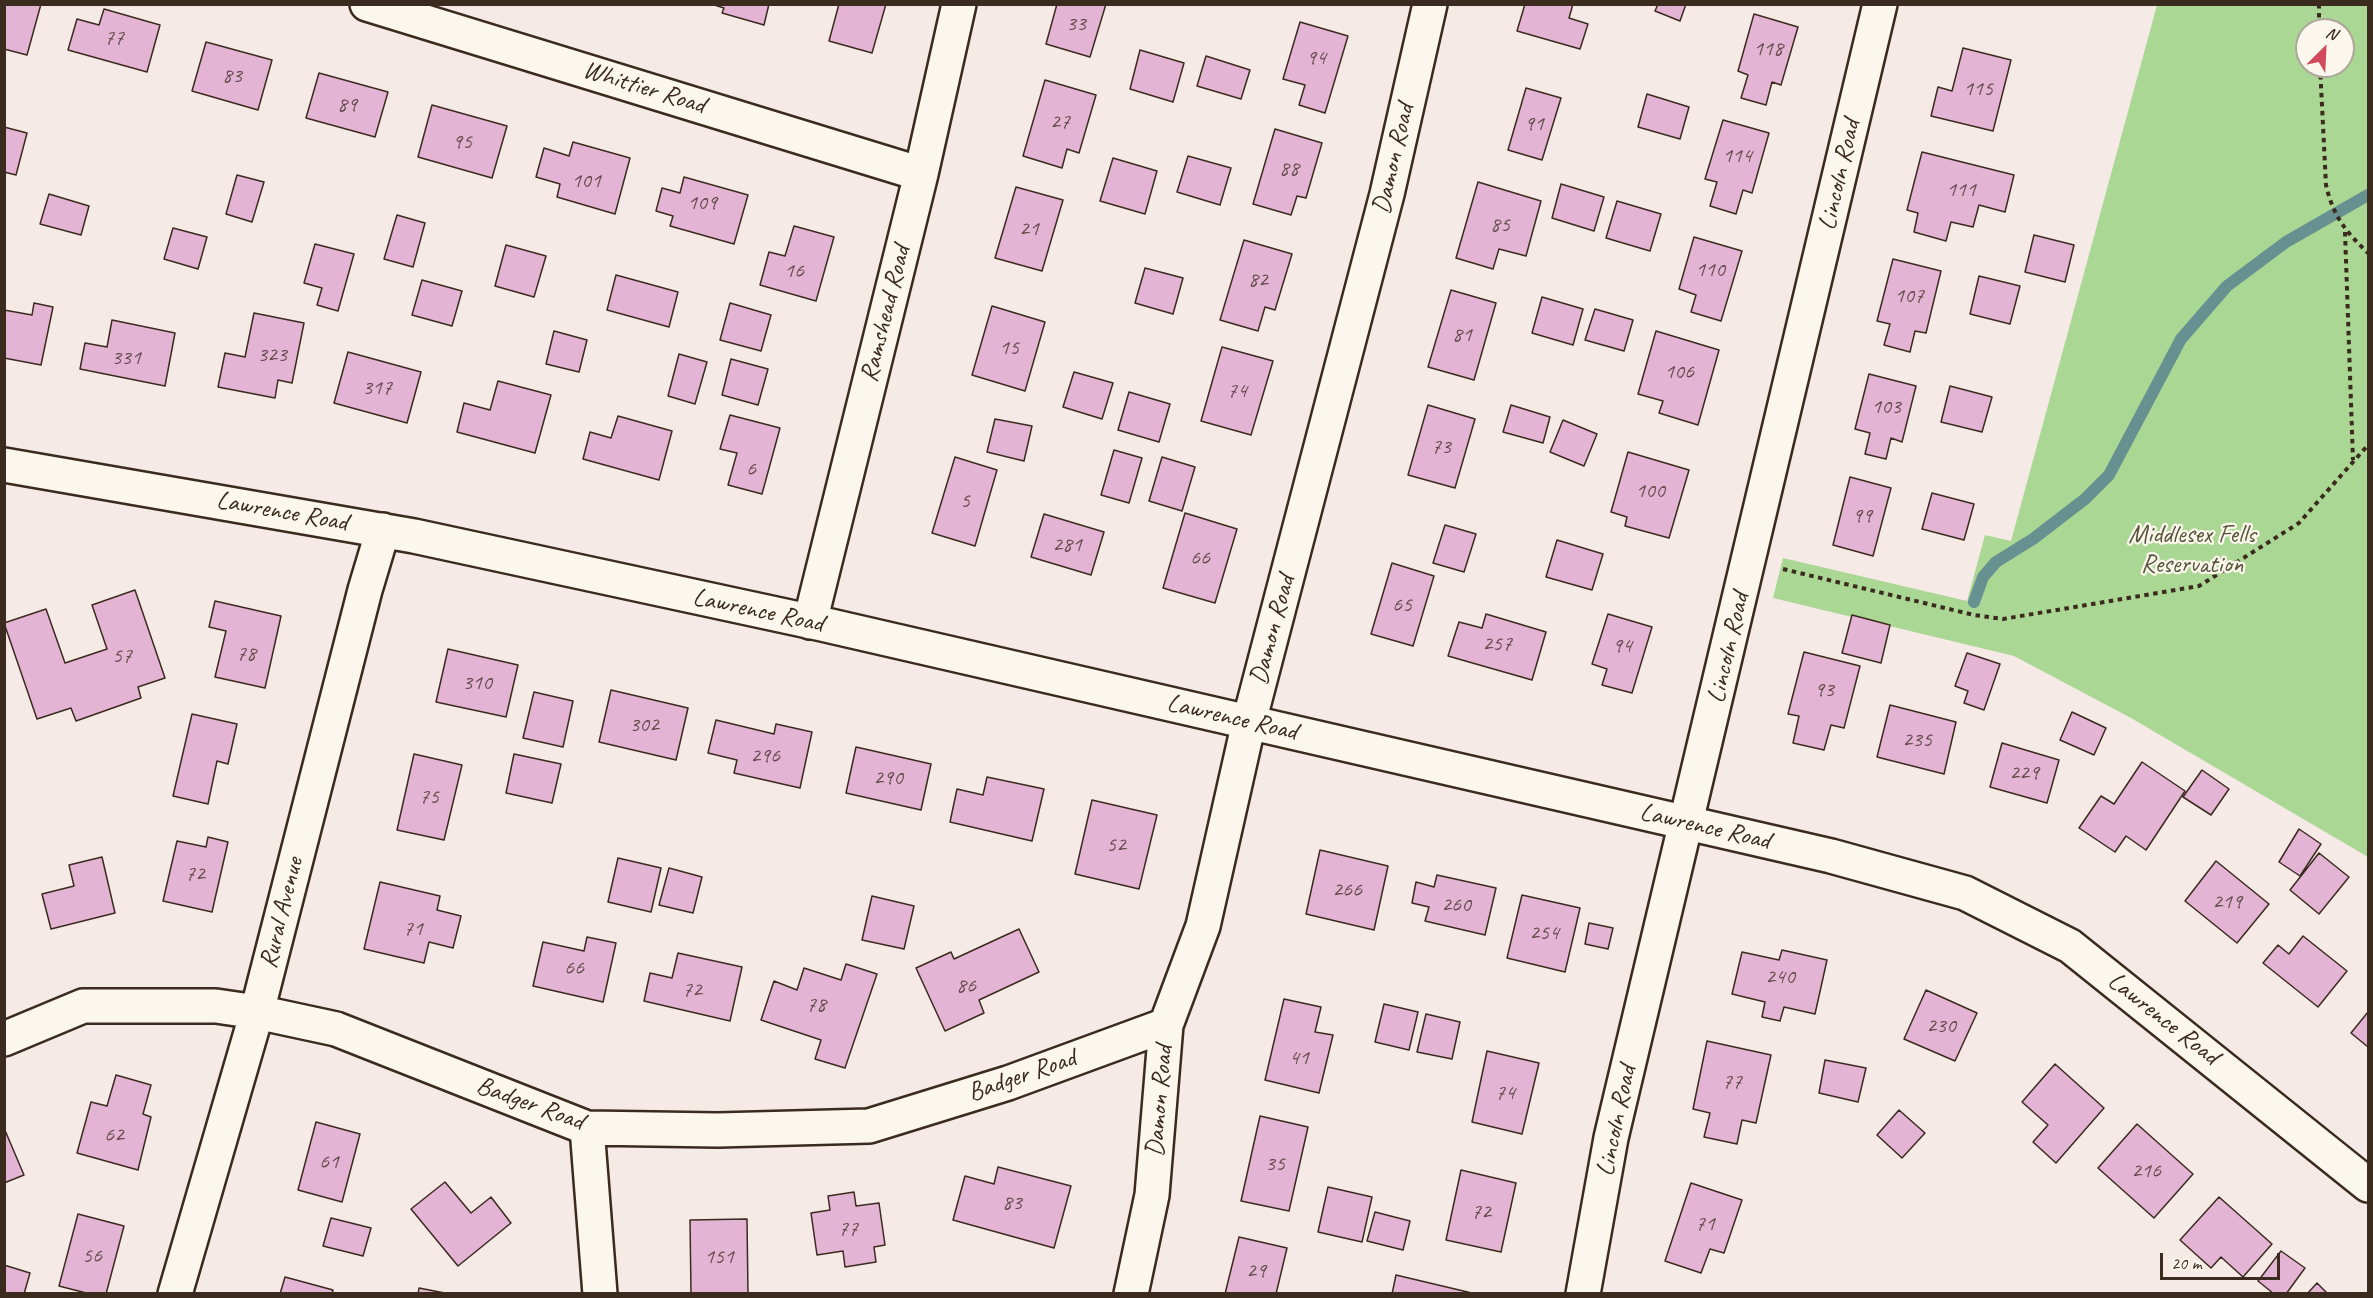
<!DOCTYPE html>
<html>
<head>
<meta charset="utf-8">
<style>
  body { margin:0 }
  #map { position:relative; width:2373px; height:1298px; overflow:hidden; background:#f6eae7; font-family:Caveat,sans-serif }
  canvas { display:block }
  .frame { position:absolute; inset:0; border:6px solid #3b2a1e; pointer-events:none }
  .north { position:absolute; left:2295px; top:18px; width:60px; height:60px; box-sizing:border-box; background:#fbf7ec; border:2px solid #aea59a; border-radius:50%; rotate:24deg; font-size:16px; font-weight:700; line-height:24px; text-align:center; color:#3b2a1e }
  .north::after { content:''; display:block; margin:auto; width:21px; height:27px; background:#d1495b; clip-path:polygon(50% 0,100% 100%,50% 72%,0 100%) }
  .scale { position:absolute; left:2160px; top:1253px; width:120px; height:27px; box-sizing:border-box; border:3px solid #3b2a1e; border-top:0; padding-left:8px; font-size:18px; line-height:21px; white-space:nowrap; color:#3b2a1e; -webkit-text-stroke:4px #fbf7ec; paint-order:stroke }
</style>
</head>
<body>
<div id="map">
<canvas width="2373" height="1298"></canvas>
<div class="frame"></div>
<div class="north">N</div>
<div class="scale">20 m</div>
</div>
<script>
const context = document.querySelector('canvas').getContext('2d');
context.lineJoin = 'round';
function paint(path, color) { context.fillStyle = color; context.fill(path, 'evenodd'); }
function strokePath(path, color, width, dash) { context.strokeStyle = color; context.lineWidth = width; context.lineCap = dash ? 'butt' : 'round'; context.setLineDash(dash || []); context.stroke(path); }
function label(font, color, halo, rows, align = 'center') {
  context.font = font + ' Caveat,sans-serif'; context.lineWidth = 4.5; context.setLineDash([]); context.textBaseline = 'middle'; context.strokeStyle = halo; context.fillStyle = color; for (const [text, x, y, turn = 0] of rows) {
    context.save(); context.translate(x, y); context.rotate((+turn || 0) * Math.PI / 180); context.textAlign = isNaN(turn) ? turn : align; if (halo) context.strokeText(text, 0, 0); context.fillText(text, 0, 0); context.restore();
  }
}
const green = new Path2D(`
  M 2157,5 L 2368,5 L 2368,857 L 2131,718 L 2014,656 L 1773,598 L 1783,558 L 1967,601 L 1985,535 L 2011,541 ZM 2307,30 L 2343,30 L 2343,66 L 2307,66 Z`);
const stream = new Path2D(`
  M 1974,602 L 1983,577 L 1996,562 L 2033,539 L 2085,499 L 2109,475 L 2181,339 L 2227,286 L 2286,242 L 2368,195`);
const building = new Path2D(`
  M 4,4 L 41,4 L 27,55 L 4,49 Z
  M 711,4 L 769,4 L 764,25 L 722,13 L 724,8 Z
  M 839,4 L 886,4 L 872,53 L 829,41 Z
  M 1057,4 L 1106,4 L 1090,57 L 1046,44 Z
  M 1525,4 L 1573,4 L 1569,18 L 1588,24 L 1580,49 L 1517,31 Z
  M 1658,4 L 1686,4 L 1680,21 L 1655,11 Z
  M 104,9 L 160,25 L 147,72 L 68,50 L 77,19 L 99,25 Z
  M 1754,14 L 1798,27 L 1781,85 L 1772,82 L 1766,105 L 1741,98 L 1748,75 L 1738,71 Z
  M 1300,22 L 1348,36 L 1325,113 L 1299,105 L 1305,85 L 1283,79 Z
  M 206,42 L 272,60 L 258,110 L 192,91 Z
  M 1963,48 L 2011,60 L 1993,131 L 1931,116 L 1938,87 L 1952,91 Z
  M 1140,50 L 1184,63 L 1173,102 L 1130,89 Z
  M 1206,56 L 1250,70 L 1241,99 L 1197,86 Z
  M 319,73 L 388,92 L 375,137 L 306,118 Z
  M 1045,80 L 1096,95 L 1079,153 L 1067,149 L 1062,168 L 1023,156 Z
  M 1526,88 L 1561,98 L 1542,160 L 1508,150 Z
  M 1647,94 L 1689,107 L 1680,139 L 1638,127 Z
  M 432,105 L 507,126 L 492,178 L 418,157 Z
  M 1723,120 L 1769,133 L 1752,193 L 1743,190 L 1736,214 L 1710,206 L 1717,182 L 1705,179 Z
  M 4,127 L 27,133 L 16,175 L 4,172 Z
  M 1275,129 L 1322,143 L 1306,198 L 1297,196 L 1291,215 L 1253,204 Z
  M 573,142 L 630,158 L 615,214 L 557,197 L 560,184 L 536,177 L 544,148 L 569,156 Z
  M 1922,152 L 2014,175 L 2005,212 L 1979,205 L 1973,227 L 1951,222 L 1946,241 L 1914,232 L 1918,213 L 1907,210 Z
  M 1188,156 L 1231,168 L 1220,205 L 1177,192 Z
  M 1113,158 L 1157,171 L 1145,214 L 1100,201 Z
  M 237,175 L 264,182 L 252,222 L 226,214 Z
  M 684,177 L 748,195 L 734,244 L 670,226 L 673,216 L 656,211 L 662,188 L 680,193 Z
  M 1478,182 L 1541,201 L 1526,256 L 1499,249 L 1493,269 L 1456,258 Z
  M 1561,184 L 1604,197 L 1594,231 L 1552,218 Z
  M 1016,187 L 1063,200 L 1042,271 L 995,258 Z
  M 49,194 L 89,206 L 81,235 L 40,224 Z
  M 1617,201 L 1661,214 L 1650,251 L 1606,238 Z
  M 397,215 L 425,223 L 413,267 L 384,259 Z
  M 794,226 L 834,237 L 816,301 L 760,285 L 769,252 L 785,256 Z
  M 173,228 L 207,237 L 198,269 L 164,259 Z
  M 2034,235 L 2074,245 L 2065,282 L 2025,272 Z
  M 1694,237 L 1742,251 L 1721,321 L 1691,312 L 1696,295 L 1679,289 Z
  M 1244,240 L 1292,254 L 1275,310 L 1265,307 L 1258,331 L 1220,320 Z
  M 315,244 L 354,254 L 338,311 L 317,305 L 322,288 L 304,283 Z
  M 506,245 L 546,256 L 534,297 L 495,286 Z
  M 1893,259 L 1941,271 L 1926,333 L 1915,331 L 1910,352 L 1884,345 L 1890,324 L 1877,321 Z
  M 1145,268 L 1183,278 L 1173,314 L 1135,303 Z
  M 616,275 L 678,292 L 669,327 L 607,310 Z
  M 1979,276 L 2020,286 L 2010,324 L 1970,314 Z
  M 422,280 L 462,291 L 452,326 L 412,315 Z
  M 1451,290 L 1496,303 L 1474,380 L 1428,367 Z
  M 1542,297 L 1583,309 L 1573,345 L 1532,333 Z
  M 34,303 L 53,307 L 41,365 L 4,358 L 4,310 L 32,315 Z
  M 730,303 L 771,315 L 761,351 L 720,340 Z
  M 992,306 L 1045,322 L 1025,391 L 972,375 Z
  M 1595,309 L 1633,320 L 1624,351 L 1585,340 Z
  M 254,313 L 304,323 L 292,383 L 278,380 L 275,398 L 218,387 L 225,353 L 245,357 Z
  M 112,320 L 175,333 L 165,386 L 80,369 L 85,343 L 107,347 Z
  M 554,331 L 587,340 L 579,372 L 546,364 Z
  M 1656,331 L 1719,350 L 1698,425 L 1659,413 L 1663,401 L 1638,394 Z
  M 1222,347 L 1273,361 L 1251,435 L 1201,421 Z
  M 348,352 L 421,372 L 407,423 L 334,403 Z
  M 679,354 L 707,362 L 695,404 L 668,396 Z
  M 731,359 L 768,369 L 758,405 L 722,395 Z
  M 1074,372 L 1113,383 L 1102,419 L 1063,407 Z
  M 1869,374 L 1916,386 L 1902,442 L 1891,438 L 1886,459 L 1865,454 L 1870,433 L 1855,429 Z
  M 498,381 L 551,395 L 535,453 L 457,432 L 464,403 L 490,410 Z
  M 1950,386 L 1992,397 L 1982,432 L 1941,422 Z
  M 1129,392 L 1170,404 L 1159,442 L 1118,430 Z
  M 1428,405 L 1475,419 L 1455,488 L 1408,475 Z
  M 1511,405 L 1550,417 L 1543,443 L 1503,432 Z
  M 730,415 L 780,428 L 762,494 L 728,485 L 737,453 L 720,449 Z
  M 618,416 L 672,431 L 659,480 L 583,459 L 590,432 L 611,438 Z
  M 995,419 L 1032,426 L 1024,461 L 987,452 Z
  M 1563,420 L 1597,434 L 1584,466 L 1550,452 Z
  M 1114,450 L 1142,458 L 1129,503 L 1101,495 Z
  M 1628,452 L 1689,470 L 1669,538 L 1625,526 L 1627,517 L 1611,512 Z
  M 955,457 L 997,470 L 975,546 L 932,533 Z
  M 1162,457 L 1195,467 L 1182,511 L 1149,501 Z
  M 1850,477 L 1891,488 L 1873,556 L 1833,545 Z
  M 1932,493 L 1974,504 L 1964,540 L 1922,529 Z
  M 1185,513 L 1237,529 L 1215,603 L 1163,588 Z
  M 1044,514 L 1104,532 L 1091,575 L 1031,557 Z
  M 1445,525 L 1476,534 L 1464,572 L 1433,563 Z
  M 1557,540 L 1603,554 L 1592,590 L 1546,577 Z
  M 1392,563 L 1434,576 L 1413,646 L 1371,634 Z
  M 135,590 L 165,678 L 138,687 L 141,698 L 76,721 L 71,708 L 37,719 L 4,623 L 46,609 L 65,663 L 107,649 L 92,605 Z
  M 215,601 L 281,616 L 265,688 L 215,677 L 226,631 L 209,627 Z
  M 1486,614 L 1546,632 L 1532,680 L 1448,656 L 1459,622 L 1482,628 Z
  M 1608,614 L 1652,627 L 1632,693 L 1602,685 L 1607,669 L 1592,664 Z
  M 1852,615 L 1890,625 L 1881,663 L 1842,653 Z
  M 448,649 L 518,665 L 506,717 L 436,702 Z
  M 1804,652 L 1860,666 L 1844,728 L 1831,725 L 1824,750 L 1793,743 L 1799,716 L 1788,714 Z
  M 1967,653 L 2000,664 L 1984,710 L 1964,703 L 1968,691 L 1955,686 Z
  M 611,690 L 688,708 L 676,760 L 599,742 Z
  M 534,692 L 573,701 L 563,747 L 523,738 Z
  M 1890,705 L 1956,722 L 1944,774 L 1877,757 Z
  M 2072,712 L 2106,728 L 2094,755 L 2060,740 Z
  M 192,714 L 237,724 L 228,764 L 217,761 L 208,804 L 173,796 Z
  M 716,720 L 774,734 L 776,724 L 812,732 L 800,788 L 734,773 L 737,760 L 708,753 Z
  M 2002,743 L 2059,760 L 2047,803 L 1990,787 Z
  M 856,747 L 931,764 L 921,810 L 846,793 Z
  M 414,754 L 462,765 L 444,840 L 397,830 Z
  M 514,754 L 561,764 L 552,803 L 506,793 Z
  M 2142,762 L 2185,791 L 2146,850 L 2126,836 L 2115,852 L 2079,828 L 2101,796 L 2114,804 Z
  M 2202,770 L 2229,789 L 2211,815 L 2183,797 Z
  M 987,777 L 1044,789 L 1032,841 L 950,822 L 957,789 L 983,795 Z
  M 1092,800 L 1157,815 L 1139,889 L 1075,874 Z
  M 2299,829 L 2321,844 L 2300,876 L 2279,862 Z
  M 208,837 L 228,842 L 212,912 L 163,901 L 177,841 L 206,847 Z
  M 1320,850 L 1388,866 L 1374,930 L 1306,914 Z
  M 2319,853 L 2349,877 L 2319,914 L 2290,890 Z
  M 102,857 L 115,913 L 51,929 L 42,894 L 74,886 L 69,865 Z
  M 618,858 L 661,868 L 651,912 L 608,902 Z
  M 2216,861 L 2269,904 L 2237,943 L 2185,901 Z
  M 669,868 L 702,877 L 693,913 L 659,905 Z
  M 1437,875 L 1496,888 L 1485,935 L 1425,921 L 1429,907 L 1412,903 L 1416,882 L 1434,887 Z
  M 380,882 L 440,896 L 437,910 L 461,916 L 453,948 L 429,942 L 424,963 L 364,949 Z
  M 1522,895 L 1580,908 L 1565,972 L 1507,958 Z
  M 872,896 L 914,906 L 904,949 L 862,940 Z
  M 1589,923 L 1613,928 L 1608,949 L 1585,944 Z
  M 1019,929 L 1039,972 L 979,1000 L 984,1013 L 945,1031 L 916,968 L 951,952 L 954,959 Z
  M 2303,936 L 2347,971 L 2318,1007 L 2263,963 L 2278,945 L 2289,954 Z
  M 587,937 L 616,943 L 603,1002 L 533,986 L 543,942 L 584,951 Z
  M 1782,950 L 1827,960 L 1815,1014 L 1784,1007 L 1780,1021 L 1762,1017 L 1765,1002 L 1732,994 L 1742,952 L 1779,960 Z
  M 678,953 L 742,967 L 730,1021 L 644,1001 L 650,973 L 672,978 Z
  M 846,964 L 877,974 L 845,1068 L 815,1059 L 821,1040 L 761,1020 L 774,981 L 797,990 L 804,968 L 841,980 Z
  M 1926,990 L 1977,1013 L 1955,1061 L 1904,1039 Z
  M 1284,999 L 1321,1007 L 1315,1032 L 1333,1035 L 1319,1093 L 1265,1080 Z
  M 1384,1004 L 1418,1012 L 1409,1050 L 1375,1042 Z
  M 2368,1012 L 2368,1047 L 2351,1033 Z
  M 1426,1014 L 1460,1022 L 1452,1059 L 1417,1052 Z
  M 1707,1041 L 1771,1055 L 1756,1123 L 1742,1120 L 1737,1144 L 1704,1137 L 1710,1113 L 1693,1109 Z
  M 1487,1051 L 1539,1063 L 1522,1134 L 1472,1122 Z
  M 1825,1060 L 1866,1068 L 1858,1102 L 1819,1093 Z
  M 2055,1064 L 2104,1108 L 2056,1163 L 2033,1142 L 2048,1125 L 2022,1102 Z
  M 116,1075 L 151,1085 L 143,1114 L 151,1117 L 138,1170 L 77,1153 L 91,1102 L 107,1106 Z
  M 1899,1110 L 1925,1133 L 1902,1158 L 1877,1135 Z
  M 1260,1116 L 1308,1127 L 1289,1211 L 1241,1201 Z
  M 316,1122 L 360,1134 L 342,1202 L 298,1190 Z
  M 2137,1124 L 2193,1174 L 2154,1218 L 2098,1168 Z
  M 4,1128 L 24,1175 L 4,1183 Z
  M 998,1167 L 1071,1186 L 1054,1248 L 953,1220 L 965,1176 L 994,1184 Z
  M 1461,1170 L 1516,1183 L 1501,1252 L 1446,1240 Z
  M 445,1182 L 471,1213 L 491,1197 L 511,1223 L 458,1266 L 411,1209 Z
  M 1691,1183 L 1742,1200 L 1724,1253 L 1710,1249 L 1701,1273 L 1665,1261 Z
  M 1328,1187 L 1372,1197 L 1362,1242 L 1318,1232 Z
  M 854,1192 L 856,1206 L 879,1203 L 885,1245 L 874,1247 L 876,1262 L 845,1267 L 843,1251 L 817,1255 L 811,1213 L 830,1210 L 828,1196 Z
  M 2219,1197 L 2272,1244 L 2243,1277 L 2221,1257 L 2211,1268 L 2180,1240 Z
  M 1375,1212 L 1410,1221 L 1403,1250 L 1367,1241 Z
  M 78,1214 L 124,1226 L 106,1294 L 90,1294 L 59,1286 Z
  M 331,1218 L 371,1228 L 363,1256 L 323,1246 Z
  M 747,1219 L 748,1294 L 691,1294 L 690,1220 Z
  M 1239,1237 L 1287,1248 L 1276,1294 L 1225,1294 Z
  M 2281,1251 L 2305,1268 L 2286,1294 L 2274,1294 L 2258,1281 Z
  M 4,1265 L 30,1273 L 24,1294 L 4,1294 Z
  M 1396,1275 L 1476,1294 L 1392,1294 Z
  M 285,1277 L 333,1290 L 332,1294 L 280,1294 Z
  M 2317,1283 L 2328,1294 L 2307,1294 Z
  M 419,1288 L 450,1294 L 418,1294 Z`);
const path = new Path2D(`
  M 2319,4 L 2319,30
  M 2320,66 L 2326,185 C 2333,216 2346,232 2368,253
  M 2345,232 L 2353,460
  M 1783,569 L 1974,615 L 2003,619 L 2199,586 L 2299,523 L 2368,445`);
const minor = new Path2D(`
  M 367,4 L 921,174
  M 4,465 L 414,536 L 822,624 L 1831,856 L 1965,893 L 2070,946 L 2368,1185
  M 810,622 L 921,174 L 959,4
  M 4,1039 L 83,1006 L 216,1006 L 257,1012 L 336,1029 L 587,1128 L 718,1130 L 869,1126 L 1008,1083 L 1166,1025
  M 587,1128 L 600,1294
  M 175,1294 L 257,1012 L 365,590 L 383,530
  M 1131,1294 L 1152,1195 L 1166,1025 L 1203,926 L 1249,722 L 1387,194 L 1430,4
  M 1583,1294 L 1611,1138 L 1880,4`);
const numberNames = [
  ["33",1076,24],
  ["77",114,38],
  ["118",1768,49],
  ["94",1316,58],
  ["83",232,76],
  ["115",1978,89],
  ["89",347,105],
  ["27",1060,122],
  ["91",1534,124],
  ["95",462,142],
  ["114",1737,156],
  ["88",1289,169],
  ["101",586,181],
  ["111",1961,190],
  ["109",702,203],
  ["85",1500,225],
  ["21",1029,229],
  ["110",1710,270],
  ["16",794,271],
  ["82",1258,280],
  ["107",1909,296],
  ["81",1462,335],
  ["15",1009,348],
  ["323",272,355],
  ["331",126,358],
  ["106",1679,372],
  ["317",377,388],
  ["74",1237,391],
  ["103",1886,407],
  ["73",1441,447],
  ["6",751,469],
  ["100",1650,491],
  ["5",965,501],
  ["99",1862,516],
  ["281",1067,545],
  ["66",1200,558],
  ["65",1402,605],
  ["257",1497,644],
  ["94",1622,646],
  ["78",246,654],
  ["57",122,656],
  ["310",477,683],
  ["93",1824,690],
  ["302",644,725],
  ["235",1917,740],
  ["296",765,756],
  ["229",2024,773],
  ["290",888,778],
  ["75",429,797],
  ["52",1116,845],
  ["72",195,874],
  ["266",1347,890],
  ["219",2227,902],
  ["260",1456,905],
  ["71",413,929],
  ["254",1544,933],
  ["66",574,968],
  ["240",1780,977],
  ["86",966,986],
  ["72",692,990],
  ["78",816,1005],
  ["230",1941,1026],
  ["41",1299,1058],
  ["77",1732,1082],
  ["74",1505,1093],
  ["62",114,1135],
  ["61",329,1162],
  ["35",1275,1164],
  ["216",2146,1171],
  ["83",1012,1203],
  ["72",1481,1212],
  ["71",1705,1224],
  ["77",848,1229],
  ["56",92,1256],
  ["151",719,1257],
  ["29",1256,1271]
];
const streetNames = [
  ["Whittier Road",644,88,17],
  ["Damon Road",1394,159,-77],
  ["Lincoln Road",1840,175,-77],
  ["Ramshead Road",886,314,-76],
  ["Lawrence Road",282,512,10],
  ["Lawrence Road",758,611,12],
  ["Damon Road",1273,630,-75],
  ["Lincoln Road",1729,648,-77],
  ["Lawrence Road",1232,718,13],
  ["Lawrence Road",1705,827,13],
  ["Rural Avenue",282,913,-76],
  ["Lawrence Road",2163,1019,38],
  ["Badger Road",1022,1076,-19],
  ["Damon Road",1160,1101,-85],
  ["Badger Road",530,1104,20],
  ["Lincoln Road",1617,1121,-78]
];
const parkNames = [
  ["Middlesex Fells",2192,535],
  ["Reservation",2192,565]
];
paint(green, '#abd795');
strokePath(stream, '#679191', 12);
paint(building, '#e4b4d4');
strokePath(building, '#3b2a1e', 1.5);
strokePath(minor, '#3b2a1e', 38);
strokePath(path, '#3b2a1e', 4, [4.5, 4.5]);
strokePath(minor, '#fbf7ec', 33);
label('22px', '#654c4c', null, numberNames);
label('26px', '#3b2a1e', '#fbf7ec', streetNames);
label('26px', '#57553c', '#fbf7ec', parkNames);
</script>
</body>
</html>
